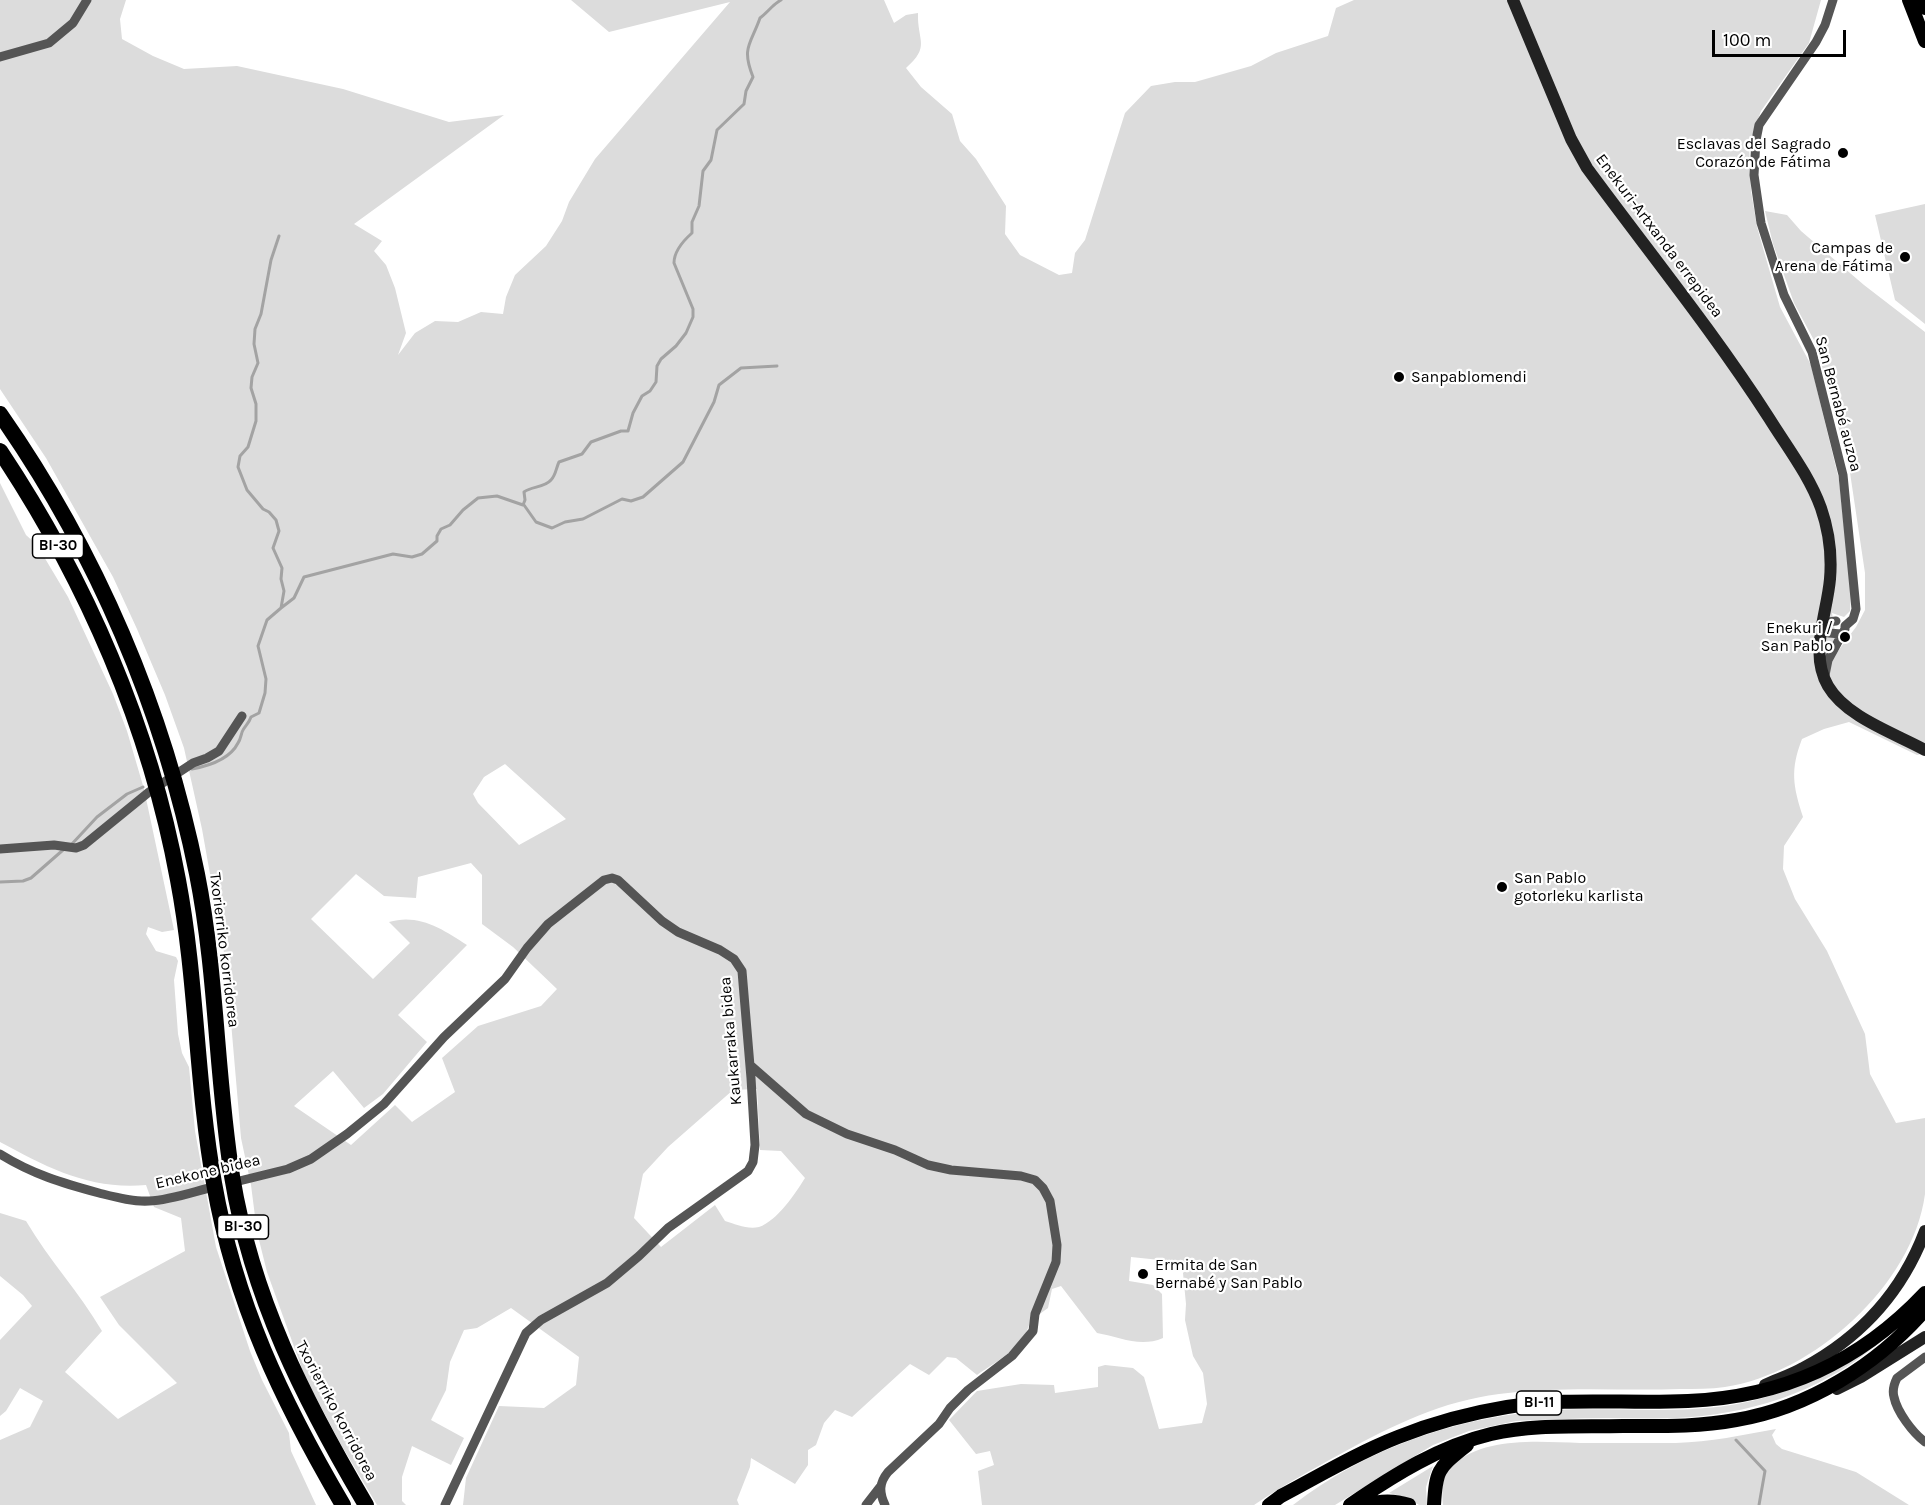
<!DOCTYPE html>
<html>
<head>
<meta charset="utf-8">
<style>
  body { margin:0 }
  #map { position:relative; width:1925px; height:1505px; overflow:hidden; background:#fff; font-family:Karla,sans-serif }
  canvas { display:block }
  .scale { position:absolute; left:1712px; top:30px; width:134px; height:27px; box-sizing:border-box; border:3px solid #000; border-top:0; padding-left:8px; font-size:18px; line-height:21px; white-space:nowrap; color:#000; -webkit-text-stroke:4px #fff; paint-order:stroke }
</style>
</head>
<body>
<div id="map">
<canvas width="1925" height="1505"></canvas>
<div class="scale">100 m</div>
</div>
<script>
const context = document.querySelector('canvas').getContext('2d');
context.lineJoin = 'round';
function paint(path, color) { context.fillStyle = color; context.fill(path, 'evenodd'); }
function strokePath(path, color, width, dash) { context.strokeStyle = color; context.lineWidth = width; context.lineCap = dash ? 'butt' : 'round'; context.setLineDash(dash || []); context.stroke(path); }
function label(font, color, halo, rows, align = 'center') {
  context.font = font + ' Karla,sans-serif'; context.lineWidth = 4.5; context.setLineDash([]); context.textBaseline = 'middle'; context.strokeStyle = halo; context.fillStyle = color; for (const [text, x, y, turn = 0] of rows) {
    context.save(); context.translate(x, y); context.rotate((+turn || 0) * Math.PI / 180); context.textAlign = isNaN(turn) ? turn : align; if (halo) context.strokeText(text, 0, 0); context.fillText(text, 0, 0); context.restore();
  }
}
const green = new Path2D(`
  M 0,0 L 126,0 L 120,19 L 122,39 L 153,56 L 184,69 L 237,66 L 343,89 L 449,122 L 504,115 L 354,224 L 382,241 L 374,251 L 386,265 L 395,288 L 406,333 L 398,355 L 415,333 L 435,321 L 458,322 L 481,312 L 503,314 L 506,297 L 515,275 L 546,246 L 562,221 L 569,202 L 595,159 L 730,2 L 609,32 L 571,0 L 884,0 L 894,23 L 906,15 L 918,13 C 917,41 931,46 906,68 L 921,87 L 952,114 L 960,141 L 976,159 L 1006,206 L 1005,234 L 1020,255 L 1059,275 L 1072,273 L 1075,253 L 1085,240 L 1125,113 L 1151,86 L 1175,82 L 1195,82 L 1251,66 L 1276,53 L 1328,36 L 1336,8 L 1354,0 L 1821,0 L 1809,43 L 1761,111 L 1749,144 L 1751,191 L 1757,227 L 1780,307 L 1811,365 L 1839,480 L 1851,591 L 1850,611 L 1844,617 L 1832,613 L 1838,651 L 1856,627 L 1865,610 L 1865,573 L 1849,466 L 1816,344 L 1794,303 L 1773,244 L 1765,211 L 1787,215 L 1801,231 L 1864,285 L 1925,332 L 1925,753 L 1917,755 L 1849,722 L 1824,729 L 1802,739 C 1790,770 1793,786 1803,817 L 1784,846 L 1783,869 L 1795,899 L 1827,951 L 1865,1034 L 1870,1074 L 1896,1123 L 1925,1118 C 1925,1142 1925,1170 1925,1194 C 1913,1285 1813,1374 1725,1387 C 1711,1389 1695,1389 1680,1389 C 1620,1391 1559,1386 1499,1394 C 1443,1401 1393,1425 1344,1452 C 1313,1469 1283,1485 1254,1505 L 982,1505 L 978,1471 L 994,1465 L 990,1451 L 976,1454 L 949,1420 L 977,1391 L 1021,1384 L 1054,1385 L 1055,1393 L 1098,1387 L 1098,1367 L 1105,1365 L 1133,1368 L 1144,1377 L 1159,1429 L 1202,1423 L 1207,1404 L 1203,1373 L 1193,1356 L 1185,1320 L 1186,1304 L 1183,1273 L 1189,1263 L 1131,1257 L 1129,1281 L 1153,1285 L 1162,1294 L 1163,1338 C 1140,1348 1120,1337 1097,1333 L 1061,1286 L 1052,1289 L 1048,1308 L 1030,1321 C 1025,1347 997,1361 977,1375 L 956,1358 L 947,1357 L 929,1375 L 910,1364 L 852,1417 L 835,1410 L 824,1423 L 816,1445 L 808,1450 L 808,1465 L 795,1484 L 751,1458 L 750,1467 L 737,1500 L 739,1505 L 463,1505 L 466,1478 L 499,1406 L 544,1408 L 576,1385 L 579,1357 L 511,1308 L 477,1328 L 464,1330 L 450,1362 L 446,1390 L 431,1420 L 464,1438 L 451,1465 L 412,1446 L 402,1477 L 402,1501 L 406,1505 L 377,1505 L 340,1443 L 305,1377 L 267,1272 L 257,1232 L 251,1185 L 241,1138 L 226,964 L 202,829 L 184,748 L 165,695 L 137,629 L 113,577 L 46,458 L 0,389 ZM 505,764 L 566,819 L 519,845 L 478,803 L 473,794 L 484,777 ZM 471,863 L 482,875 L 482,924 L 513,947 L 557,989 L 541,1006 L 478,1026 L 442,1058 L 455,1092 L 412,1122 L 395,1105 L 351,1145 L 294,1106 L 333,1071 L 364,1108 L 383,1094 L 427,1042 L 398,1015 L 467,945 C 443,929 418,913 389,922 L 410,943 L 373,979 L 311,919 L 356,874 L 384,896 L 416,898 L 418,877 ZM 757,1089 L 760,1150 L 781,1151 L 805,1178 C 795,1194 777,1221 759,1227 C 748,1230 735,1224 725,1221 L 715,1205 L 661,1247 L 634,1218 L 643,1174 L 668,1147 L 733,1090 Z
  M 1925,204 L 1925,324 L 1895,300 L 1875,215 Z
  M 0,483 L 26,535 L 37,545 L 68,597 L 113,694 L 127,731 L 144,789 L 174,930 L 162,932 L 148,927 L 146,934 L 156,951 L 176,957 L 178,961 L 174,980 L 178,1034 L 182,1053 L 189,1067 L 195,1131 L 216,1247 L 250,1351 L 262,1380 L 289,1433 L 291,1451 L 316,1505 L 0,1505 L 0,1440 L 30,1427 L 43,1401 L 20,1388 L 6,1411 L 0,1416 L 0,1340 L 32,1306 L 23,1295 L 0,1276 L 0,1213 L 26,1221 C 49,1260 79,1292 102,1331 L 65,1372 L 118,1419 L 177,1383 L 119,1325 L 100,1297 L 185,1251 L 181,1218 L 154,1207 L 146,1185 C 90,1190 48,1168 0,1142 Z
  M 1874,1347 C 1818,1393 1747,1415 1676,1418 C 1653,1419 1630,1418 1607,1418 C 1577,1418 1546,1420 1516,1421 L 1469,1431 L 1433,1445 L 1335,1505 L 1293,1505 C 1366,1449 1449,1420 1540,1411 C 1604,1406 1668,1415 1731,1405 C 1783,1397 1830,1374 1874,1347 Z
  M 1776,1429 L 1772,1435 L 1776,1444 L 1782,1449 L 1856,1472 L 1909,1505 L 1443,1505 C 1442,1492 1441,1476 1452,1466 C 1484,1436 1539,1442 1580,1443 C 1612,1443 1644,1443 1676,1443 C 1710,1442 1743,1435 1776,1429 Z
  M 1433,1466 L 1426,1487 L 1427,1505 L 1419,1505 L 1407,1498 L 1389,1493 Z`);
const stream = new Path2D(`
  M 524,505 L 536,522 L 552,528 L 565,522 L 583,519 L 622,499 L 631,501 L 643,497 L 683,462 L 714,402 L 719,385 L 741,368 L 777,366
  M 281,608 L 294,598 L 304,577 L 393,554 L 412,557 L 422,554 L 437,541 L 437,536 L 441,529 L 450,525 L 463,510 L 478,498 L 497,496 L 523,505 L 525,500 L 524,492 C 532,486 544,488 551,480 C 556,475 556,468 559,462 L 582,454 L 591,442 L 621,431 L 628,431 L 633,413 L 642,396 L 650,391 L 656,382 L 657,366 L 661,359 L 676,346 L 686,333 L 693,317 L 693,309 L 674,263 C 674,251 683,241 692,233 L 692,222 L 699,206 L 703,171 L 711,160 L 717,130 L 744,104 L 746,91 L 753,77 C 741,47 751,44 760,18 C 768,12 772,5 781,0
  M 192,769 C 208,766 230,759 238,743 C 241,739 241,733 243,730 C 246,725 249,723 251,717 L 259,713 L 265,693 L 266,679 L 258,646 L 267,620 L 281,608 L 284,591 L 281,579 L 282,568 L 273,548 L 279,531 L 276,520 L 269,512 L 263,509 L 247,490 L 238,467 L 240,456 L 248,447 L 256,421 L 256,404 L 251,388 L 252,377 L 258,363 L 254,344 L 255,329 L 261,314 L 271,260 L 279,236
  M 71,845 L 97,817 L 127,794 L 143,787
  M 0,882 L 23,881 L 31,878 L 63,850
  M 1736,1440 L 1765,1471 L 1759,1505`);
const street = new Path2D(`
  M 0,57 L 49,43 L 73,23 L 87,0
  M 1836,621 L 1828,622 L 1822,626 L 1829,633 L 1841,634
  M 1825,675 L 1828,660 L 1845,629 L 1845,626 L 1853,619 L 1856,609 L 1843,475 L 1812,352 L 1784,295 L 1761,223 L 1754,175 L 1756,140 L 1759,125 L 1816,42 L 1825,25 L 1833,0
  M 0,849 L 54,845 L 76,848 L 84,845 L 149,792 L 193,763 L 207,758 L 219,751 L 242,716
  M 750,1065 L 806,1114 L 847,1134 L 895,1150 L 928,1165 L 951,1170 L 1021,1176 L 1035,1180 L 1043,1188 L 1050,1201 L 1057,1245 L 1056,1262 L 1035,1314 L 1033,1331 L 1012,1356 L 968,1390 L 950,1408 L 939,1424 L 888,1472 C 879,1483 879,1492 885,1505
  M 0,1154 C 32,1174 62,1183 99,1193 C 115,1197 133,1202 149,1201 C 172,1200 195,1191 217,1186
  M 231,1183 L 288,1169 L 311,1159 L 347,1134 L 384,1104 L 444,1037 L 505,979 L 527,948 L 548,924 L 604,880 L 612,878 L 618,880 L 662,921 L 678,932 L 720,950 L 734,959 L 742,971 L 751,1078 L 755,1145 L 753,1162 L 748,1171 L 668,1228 L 639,1256 L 607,1283 L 541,1320 L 526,1333 L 445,1505
  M 1925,1357 L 1897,1378 C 1894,1384 1892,1390 1894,1397 C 1897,1412 1913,1433 1925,1442
  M 866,1505 L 880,1487`);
const secondary = new Path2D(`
  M 1513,0 L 1571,139 L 1587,168 C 1648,251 1713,331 1769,418 C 1787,447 1809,475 1821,508 C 1829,531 1832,555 1830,579 C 1827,614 1809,653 1828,686 C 1846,717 1894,733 1925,750
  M 1765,1385 C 1778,1379 1791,1375 1803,1368 C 1861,1337 1902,1292 1925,1231
  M 1837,1389 L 1861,1377 L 1925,1337`);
const primary = new Path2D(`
  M 1909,0 L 1925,41
  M 1922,0 L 1925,8
  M 1269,1505 L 1281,1496 C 1319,1476 1357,1453 1398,1437 C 1433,1423 1470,1413 1507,1407 C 1567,1397 1628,1404 1688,1401 C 1783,1397 1860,1362 1925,1293
  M 1350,1505 C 1394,1475 1440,1446 1491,1434 C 1534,1424 1579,1427 1623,1426 C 1660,1426 1698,1427 1736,1420 C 1808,1408 1877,1365 1925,1310
  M 1366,1505 C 1381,1500 1394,1500 1409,1505
  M 1434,1505 C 1436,1468 1439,1468 1467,1445`);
const highway = new Path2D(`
  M 0,414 C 96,551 164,710 197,874 C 217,974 216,1076 232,1176 C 252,1298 304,1400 366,1505
  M 0,451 C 86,580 150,727 178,880 C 197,980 196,1083 214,1183 C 235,1303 282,1401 343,1505`);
const markers = [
  [1843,153,6,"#000"],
  [1905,257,6,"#000"],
  [1399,377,6,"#000"],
  [1845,637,6,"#000"],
  [1502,887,6,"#000"],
  [1143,1274,6,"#000"]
];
const shields = [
  [58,546,51],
  [243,1227,51],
  [1539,1403,45]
];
const shieldNames = [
  ["BI-30",58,546],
  ["BI-30",243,1227],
  ["BI-11",1539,1403]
];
const poiNames = [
  ["Esclavas del Sagrado",1831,144],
  ["Corazón de Fátima",1831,162],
  ["Campas de",1893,248],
  ["Arena de Fátima",1893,266],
  ["Sanpablomendi",1411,377,"left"],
  ["Enekuri /",1833,628],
  ["San Pablo",1833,646],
  ["San Pablo",1514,878,"left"],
  ["gotorleku karlista",1514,896,"left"],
  ["Ermita de San",1155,1265,"left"],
  ["Bernabé y San Pablo",1155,1283,"left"]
];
const streetNames = [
  ["Enekuri-Artxanda errepidea",1659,236,53],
  ["San Bernabé auzoa",1838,404,75],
  ["Txorierriko korridorea",224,950,83],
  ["Kaukarraka bidea",731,1041,-95],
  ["Enekone bidea",208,1172,-13],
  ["Txorierriko korridorea",336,1411,62]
];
paint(green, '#dcdcdc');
strokePath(stream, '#a3a3a3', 3);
strokePath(street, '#555', 9);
strokePath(secondary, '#222', 12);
strokePath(primary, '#000', 14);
strokePath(highway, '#000', 16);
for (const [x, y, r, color] of markers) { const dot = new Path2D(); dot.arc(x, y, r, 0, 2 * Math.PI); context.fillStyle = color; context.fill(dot); strokePath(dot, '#fff', 2); }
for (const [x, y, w] of shields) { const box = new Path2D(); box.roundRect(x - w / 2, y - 12, w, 24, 4.5); context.fillStyle = '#fff'; context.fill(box); strokePath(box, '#000', 1.5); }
label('bold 15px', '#000', null, shieldNames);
label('16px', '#000', '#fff', poiNames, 'right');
label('16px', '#000', '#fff', streetNames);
</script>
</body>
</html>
